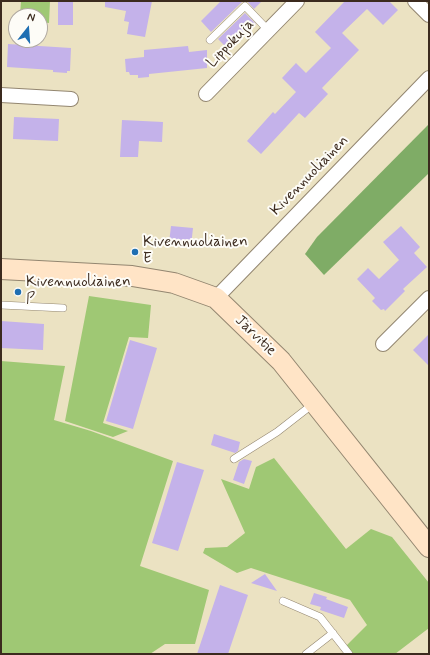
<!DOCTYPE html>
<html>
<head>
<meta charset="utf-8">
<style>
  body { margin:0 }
  #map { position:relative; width:430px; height:655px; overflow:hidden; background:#ebe2c2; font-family:Mynerve,sans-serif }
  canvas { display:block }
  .frame { position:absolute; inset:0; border:2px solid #3b2a1e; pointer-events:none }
  .north { position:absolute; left:8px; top:8px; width:40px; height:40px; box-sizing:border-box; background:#fdfcf7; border:1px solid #afa8a0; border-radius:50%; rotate:17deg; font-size:11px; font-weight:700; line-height:16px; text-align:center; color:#3b2a1e }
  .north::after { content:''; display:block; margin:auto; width:14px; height:18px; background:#1f6fb2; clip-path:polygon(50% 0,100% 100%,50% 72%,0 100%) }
</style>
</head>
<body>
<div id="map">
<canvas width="430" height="655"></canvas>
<div class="frame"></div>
<div class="north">N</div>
</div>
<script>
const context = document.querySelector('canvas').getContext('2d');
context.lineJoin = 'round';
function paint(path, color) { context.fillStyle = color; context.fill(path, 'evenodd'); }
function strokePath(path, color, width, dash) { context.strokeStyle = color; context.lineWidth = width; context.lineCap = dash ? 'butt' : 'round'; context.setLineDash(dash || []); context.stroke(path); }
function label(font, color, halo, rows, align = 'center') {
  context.font = font + ' Mynerve,sans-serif'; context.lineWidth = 4; context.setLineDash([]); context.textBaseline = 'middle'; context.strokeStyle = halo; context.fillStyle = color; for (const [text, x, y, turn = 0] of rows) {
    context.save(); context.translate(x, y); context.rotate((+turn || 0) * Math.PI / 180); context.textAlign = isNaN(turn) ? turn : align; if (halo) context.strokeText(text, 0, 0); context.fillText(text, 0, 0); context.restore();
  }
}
const green = new Path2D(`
  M 21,1 L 50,1 L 49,23 L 40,22 L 40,16 L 20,16 Z
  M 89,296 L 151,305 L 148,338 L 129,337 L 103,423 L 128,431 L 113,437 L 65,421 Z
  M 1,361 L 65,366 L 54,420 L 91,431 L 173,461 L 140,566 L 209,590 L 195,644 L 165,644 L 150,654 L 1,654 Z
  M 274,458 L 346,549 L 371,529 L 392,537 L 429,583 L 429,628 L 395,654 L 353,654 L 346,646 L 367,625 L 350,600 L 251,568 L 237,573 L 203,553 L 205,548 L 227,547 L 245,533 L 221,479 L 249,489 L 256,467 Z`);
const forest = new Path2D(`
  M 429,124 L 429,173 L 324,275 L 305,254 L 317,237 Z`);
const building = new Path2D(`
  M 58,1 L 73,1 L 73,25 L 58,25 Z
  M 105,1 L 152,1 L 145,37 L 127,34 L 129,22 L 124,21 L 126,11 L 105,7 Z
  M 221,1 L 262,1 L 254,9 L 247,1 L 242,2 L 211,32 L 201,21 Z
  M 345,1 L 389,1 L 398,10 L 383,25 L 367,9 L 342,33 L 359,50 L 322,88 L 328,94 L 305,118 L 299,113 L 261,154 L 247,141 L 273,112 L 275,114 L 296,92 L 282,78 L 296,63 L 306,73 L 331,48 L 315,32 Z
  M 245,13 L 256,24 L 229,50 L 218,39 Z
  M 8,44 L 71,48 L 70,71 L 67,71 L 67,73 L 53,72 L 53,70 L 7,67 Z
  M 188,46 L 189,52 L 207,50 L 207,68 L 149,74 L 149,77 L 138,78 L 138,75 L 130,75 L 129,72 L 126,72 L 125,59 L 144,57 L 144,50 Z
  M 14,117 L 59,119 L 58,141 L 13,139 Z
  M 122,120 L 163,122 L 162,142 L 139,141 L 138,157 L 120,157 Z
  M 171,226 L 193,228 L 191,246 L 169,243 Z
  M 401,226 L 420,247 L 414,253 L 427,267 L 403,289 L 405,291 L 385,311 L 384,309 L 381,310 L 372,301 L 375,298 L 357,279 L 368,268 L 379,279 L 399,260 L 383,242 Z
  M 1,321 L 44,324 L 43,350 L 1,348 Z
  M 429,334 L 429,366 L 413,350 Z
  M 130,340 L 157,348 L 133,429 L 106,421 Z
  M 214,434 L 240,442 L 238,451 L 235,453 L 211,445 Z
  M 244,459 L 252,461 L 244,484 L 233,480 L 239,462 Z
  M 177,462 L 204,470 L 178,551 L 152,543 Z
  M 265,574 L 277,591 L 251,583 Z
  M 220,585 L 248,595 L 228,654 L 197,654 Z
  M 314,593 L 327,597 L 326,599 L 348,607 L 344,618 L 320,610 L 321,607 L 310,604 Z`);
const lane = new Path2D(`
  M 210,40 L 245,6 L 268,30
  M 1,305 L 63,308
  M 234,459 L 277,432 L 313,404
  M 283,601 L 320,617 L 349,654
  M 306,654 L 333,633`);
const street = new Path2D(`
  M 415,1 L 429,15
  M 206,94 L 297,1
  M 1,95 L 71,99
  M 216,298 L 429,78
  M 383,344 L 429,298`);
const secondary = new Path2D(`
  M 1,269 L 132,276 L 174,283 L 216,298 L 281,361 L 429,547`);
const markers = [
  [135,252,4,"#1f6fb2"],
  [18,292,4,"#1f6fb2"]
];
const streetNames = [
  ["Lippokuja",231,44,-46],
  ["Kivennuoliainen",310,176,-46],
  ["Järvitie",255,336,44]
];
const poiNames = [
  ["Kivennuoliainen",143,243],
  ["E",143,260],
  ["Kivennuoliainen",26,283],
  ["P",26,300]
];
paint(green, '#9fc874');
paint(forest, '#7fac66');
paint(building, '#c4b2ea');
strokePath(lane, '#938670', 8);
strokePath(street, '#938670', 16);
strokePath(secondary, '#938670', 22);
strokePath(lane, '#fff', 7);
strokePath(street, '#fff', 14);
strokePath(secondary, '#ffe4c6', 20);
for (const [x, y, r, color] of markers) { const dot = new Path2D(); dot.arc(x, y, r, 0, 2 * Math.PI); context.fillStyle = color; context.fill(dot); strokePath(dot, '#fdfcf7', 1.5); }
label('15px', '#3b2a1e', '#fdfcf7', streetNames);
label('15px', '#3b2a1e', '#fdfcf7', poiNames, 'left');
</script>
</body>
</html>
